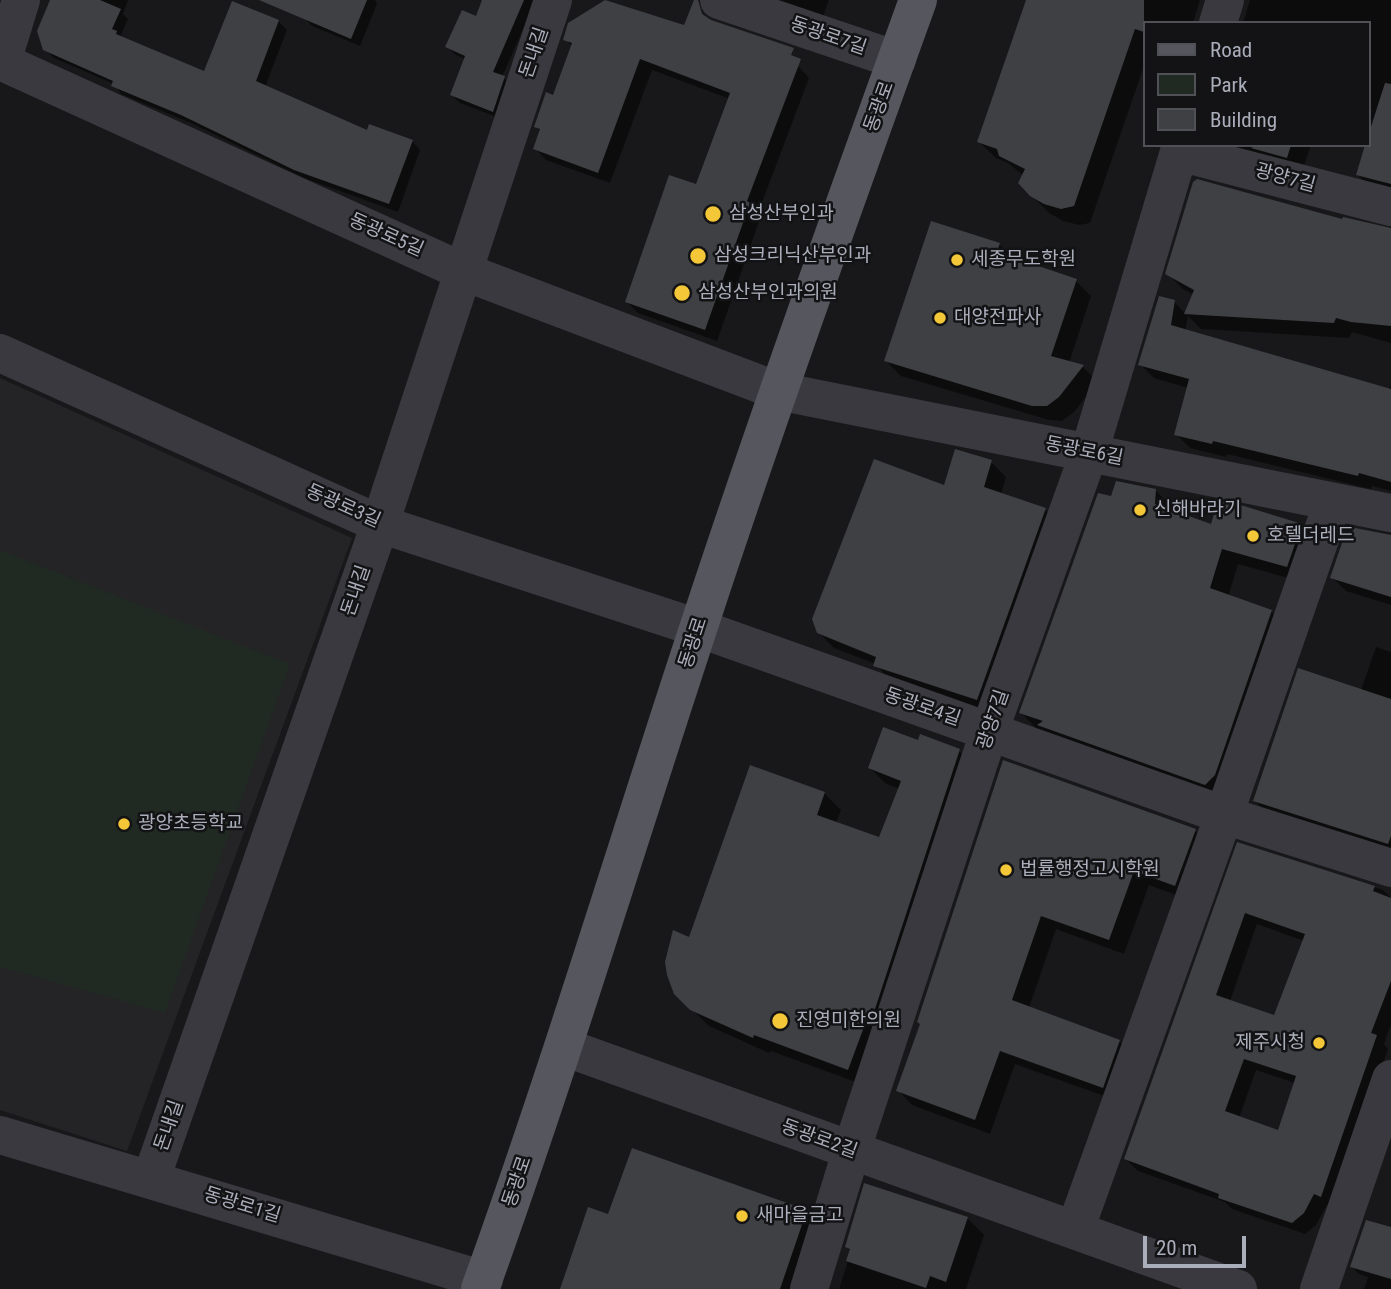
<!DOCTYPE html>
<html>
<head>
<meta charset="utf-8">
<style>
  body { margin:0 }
  #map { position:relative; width:1391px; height:1289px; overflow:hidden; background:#18181a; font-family:"Roboto Condensed",sans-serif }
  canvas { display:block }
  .legend { position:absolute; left:1143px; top:21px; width:228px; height:126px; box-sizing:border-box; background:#131315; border:2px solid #4f5157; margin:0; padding:9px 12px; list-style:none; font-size:21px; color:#aaaeba }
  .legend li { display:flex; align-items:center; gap:14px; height:35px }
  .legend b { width:35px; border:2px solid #4f5157 }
  .scale { position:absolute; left:1143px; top:1236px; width:103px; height:32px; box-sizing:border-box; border:4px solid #aaaeba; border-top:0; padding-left:9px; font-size:21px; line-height:24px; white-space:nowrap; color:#aaaeba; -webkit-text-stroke:5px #131315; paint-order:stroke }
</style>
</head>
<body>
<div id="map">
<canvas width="1391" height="1289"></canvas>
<ul class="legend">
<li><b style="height:9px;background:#55565e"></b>Road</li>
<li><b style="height:19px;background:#202922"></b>Park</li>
<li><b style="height:19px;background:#3f4044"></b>Building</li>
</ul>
<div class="scale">20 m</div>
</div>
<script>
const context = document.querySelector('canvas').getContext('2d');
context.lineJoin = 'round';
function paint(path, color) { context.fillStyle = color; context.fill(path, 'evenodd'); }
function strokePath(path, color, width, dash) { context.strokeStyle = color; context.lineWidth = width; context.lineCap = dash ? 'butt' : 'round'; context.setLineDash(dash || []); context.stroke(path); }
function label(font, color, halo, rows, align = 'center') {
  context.font = font + ' "Roboto Condensed","Noto Sans KR",sans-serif'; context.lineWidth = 5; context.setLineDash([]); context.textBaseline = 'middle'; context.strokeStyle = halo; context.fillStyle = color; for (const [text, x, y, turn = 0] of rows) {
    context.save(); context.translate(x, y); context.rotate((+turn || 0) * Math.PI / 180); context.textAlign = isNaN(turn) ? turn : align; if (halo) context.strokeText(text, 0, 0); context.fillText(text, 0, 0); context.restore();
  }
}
const built = new Path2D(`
  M 0,378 L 352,538 L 127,1151 L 0,1110 Z`);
const green = new Path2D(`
  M 0,550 L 290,664 L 165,1013 L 0,967 Z`);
const shadow = new Path2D(`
  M 52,0 L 128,0 L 123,14 L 128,19 L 120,37 L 205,74 L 233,4 L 279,22 L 287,30 L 265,87 L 368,132 L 412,141 L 420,150 L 398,212 L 304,178 L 191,123 L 121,94 L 114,84 L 54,58 L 45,49 Z
  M 311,0 L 375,0 L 377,4 L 360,46 L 312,26 L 304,18 Z
  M 484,0 L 541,0 L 523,29 L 502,77 L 512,86 L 502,119 L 460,103 L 452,95 L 465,59 L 456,55 L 447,47 L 477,19 Z
  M 766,0 L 829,0 L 822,19 Z
  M 1031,0 L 1200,0 L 1193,23 L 1144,23 L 1144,66 L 1090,223 L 1079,225 L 1063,221 L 1049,213 L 1031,195 L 1023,175 L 1008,163 L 996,158 L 979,142 Z
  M 1250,0 L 1391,0 L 1391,195 L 1373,190 L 1358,175 L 1368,145 L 1368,123 L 1372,110 L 1368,109 L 1368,23 L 1243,23 Z
  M 565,39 L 798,66 L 809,78 L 758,213 L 761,216 L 717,341 L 638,313 L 627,302 L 697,186 L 730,99 L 652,70 L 610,183 L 546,160 L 535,148 L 541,132 L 536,127 L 554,98 L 573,47 Z
  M 1233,145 L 1311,145 L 1302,172 L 1244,156 Z
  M 1343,222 L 1391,230 L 1391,343 L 1352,332 L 1349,338 L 1201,329 L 1188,316 L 1185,331 L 1389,390 L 1391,385 L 1391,491 L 1372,486 L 1371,489 L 1227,454 L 1226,457 L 1190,448 L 1176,434 L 1188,388 L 1154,378 L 1140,364 L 1174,302 L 1186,314 L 1194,295 L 1183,289 L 1167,273 Z
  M 999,244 L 1015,260 L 1076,281 L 1091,296 L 1069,363 L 1083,367 L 1098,382 L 1074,412 L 1062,421 L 1049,420 L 901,376 L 886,361 Z
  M 991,462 L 1006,477 L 1001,495 L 1045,510 L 1060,525 L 992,714 L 890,681 L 876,664 L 834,648 L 818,632 L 945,487 Z
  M 1155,490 L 1172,507 L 1171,512 L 1212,526 L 1301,525 L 1318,542 L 1303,582 L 1238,564 L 1228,597 L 1271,611 L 1288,628 L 1222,801 L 1037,729 L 1021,713 L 1112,499 Z
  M 1391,538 L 1391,605 L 1346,591 L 1332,577 Z
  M 1376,647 L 1391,652 L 1391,853 L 1269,815 L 1255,801 L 1361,690 Z
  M 919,742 L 959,751 L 976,767 L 864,1085 L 771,1051 L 769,1053 L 709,1026 L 675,993 L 690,940 L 824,793 L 841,810 L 836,823 L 880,840 L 900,789 L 886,784 L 870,768 Z
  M 1004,762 L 1195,831 L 1209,845 L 1190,900 L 1149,885 L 1124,954 L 1056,929 L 1029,1008 L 1119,1041 L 1134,1056 L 1118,1101 L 1015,1064 L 990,1134 L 912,1105 L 898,1090 L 921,1025 Z
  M 1239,844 L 1383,890 L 1391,898 L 1391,1024 L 1384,1044 L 1388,1049 L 1333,1208 L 1327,1205 L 1316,1225 L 1305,1234 L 1232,1209 L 1225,1202 L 1138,1171 L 1126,1159 ZM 1257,924 L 1304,941 L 1275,1017 L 1230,1001 ZM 1256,1070 L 1295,1083 L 1279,1132 L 1239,1118 Z
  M 807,1211 L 824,1229 L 803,1289 L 562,1289 L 609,1216 Z
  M 967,1218 L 984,1235 L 966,1289 L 839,1289 L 851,1251 L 847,1247 Z
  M 1391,1229 L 1391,1289 L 1364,1289 L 1368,1277 L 1359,1274 L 1352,1267 Z`);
const building = new Path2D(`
  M 50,0 L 100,0 L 121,9 L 112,29 L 117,31 L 116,34 L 204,71 L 232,1 L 279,20 L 256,81 L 367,130 L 369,124 L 413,140 L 389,204 L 294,170 L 181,115 L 111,86 L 113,81 L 43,50 L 37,31 Z
  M 259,0 L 367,0 L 351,39 Z
  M 482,0 L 524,0 L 493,72 L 505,76 L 493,112 L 450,95 L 465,56 L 445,47 L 462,10 L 476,16 Z
  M 605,0 L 684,25 L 694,0 L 698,0 L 702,14 L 711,20 L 794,48 L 791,55 L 801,59 L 747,201 L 750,203 L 705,330 L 625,302 L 669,175 L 696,184 L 730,93 L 640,59 L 598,173 L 533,149 L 540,129 L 534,127 L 546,92 L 553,95 L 572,43 L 563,40 L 568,23 Z
  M 1026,0 L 1144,0 L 1144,32 L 1135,29 L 1074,206 L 1061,209 L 1044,204 L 1030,196 L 1018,183 L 1025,169 L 999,156 L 997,149 L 977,142 Z
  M 1385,83 L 1391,84 L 1391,184 L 1356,175 L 1365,145 L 1368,145 L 1368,136 Z
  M 1256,145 L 1291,145 L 1287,158 L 1251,148 Z
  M 1197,179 L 1342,219 L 1343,217 L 1391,228 L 1391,326 L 1351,322 L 1336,318 L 1334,323 L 1184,314 L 1194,290 L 1165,274 L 1193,182 Z
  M 931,221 L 1000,243 L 997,252 L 1077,279 L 1051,356 L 1084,365 L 1059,397 L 1047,406 L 1032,406 L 884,361 Z
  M 1159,296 L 1175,300 L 1171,325 L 1391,389 L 1391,482 L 1359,473 L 1358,476 L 1213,441 L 1212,444 L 1174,435 L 1189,379 L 1138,365 Z
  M 955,449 L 992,460 L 984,487 L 1046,508 L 977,700 L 873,666 L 876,657 L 817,633 L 812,619 L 874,459 L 944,485 Z
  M 1116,481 L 1156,489 L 1155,504 L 1211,524 L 1218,501 L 1244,506 L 1302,524 L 1287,567 L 1222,549 L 1210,588 L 1272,610 L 1215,775 L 1205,785 L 1037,725 L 1043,721 L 1019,713 L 1098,493 L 1111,496 Z
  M 1355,528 L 1391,535 L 1391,597 L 1330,578 L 1343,540 Z
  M 1298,668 L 1391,699 L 1391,836 L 1388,844 L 1253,801 Z
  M 883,727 L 918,740 L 920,734 L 960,749 L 875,1009 L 871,1008 L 848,1070 L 754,1035 L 753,1038 L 690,1010 L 674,994 L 667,975 L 665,962 L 673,930 L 689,937 L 750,765 L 825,792 L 817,815 L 879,837 L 901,781 L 868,768 Z
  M 1003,760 L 1196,829 L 1175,886 L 1134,871 L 1109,940 L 1041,916 L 1012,1000 L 1120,1040 L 1103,1088 L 1000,1051 L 975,1120 L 896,1091 L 920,1024 L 917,1022 Z
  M 1237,842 L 1375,886 L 1373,891 L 1391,898 L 1391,981 L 1371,1033 L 1377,1035 L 1321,1197 L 1314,1194 L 1304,1213 L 1292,1223 L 1218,1198 L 1219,1194 L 1124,1159 ZM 1245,913 L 1305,934 L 1274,1015 L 1216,995 ZM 1244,1059 L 1296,1076 L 1278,1130 L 1225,1111 Z
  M 632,1148 L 807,1210 L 780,1289 L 560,1289 L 588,1207 L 608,1214 Z
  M 864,1183 L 968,1217 L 946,1282 L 930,1276 L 926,1288 L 846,1261 L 850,1249 L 845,1247 Z
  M 1366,1220 L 1391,1227 L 1391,1279 L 1350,1267 Z`);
const minor = new Path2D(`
  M 719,0 L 897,60
  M 1218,23 L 1225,0
  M 0,61 L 462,271 L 778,391 L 1391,513
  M 2,62 L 21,0
  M 1179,152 L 1391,207
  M 0,353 L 380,524 L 698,628 L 1224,815 L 1391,868
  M 564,1047 L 1238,1289
  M 0,1135 L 484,1280
  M 151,1179 L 380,524 L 553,0
  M 1075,1230 L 1224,815 L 1333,502
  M 809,1289 L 851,1152 L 989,732 L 1089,453 L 1181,145
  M 1319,1289 L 1391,1079`);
const major = new Path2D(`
  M 480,1289 C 559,1070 626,847 699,626 C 768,416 843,208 918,0`);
const markers = [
  [713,214,9,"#f3c738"],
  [698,256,9,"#f3c738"],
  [957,260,7,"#f3c738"],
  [682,293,9,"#f3c738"],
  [940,318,7,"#f3c738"],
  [1140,510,7,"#f3c738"],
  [1253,536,7,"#f3c738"],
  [124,824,7,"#f3c738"],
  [1006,870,7,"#f3c738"],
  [780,1021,9,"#f3c738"],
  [1319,1043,7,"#f3c738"],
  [742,1216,7,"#f3c738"]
];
const streetNames = [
  ["동광로7길",828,37,19],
  ["돈내길",535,53,-71],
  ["동광로",880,107,-70],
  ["광양7길",1285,179,15],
  ["동광로5길",386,236,24],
  ["동광로6길",1084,452,11],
  ["동광로3길",343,507,24],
  ["돈내길",357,591,-71],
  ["동광로",694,643,-72],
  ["동광로4길",922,708,19],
  ["광양7길",994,720,-71],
  ["돈내길",170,1126,-71],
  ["동광로2길",819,1140,20],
  ["동광로",518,1182,-71],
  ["동광로1길",242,1206,17]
];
const poiNames = [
  ["삼성산부인과",729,214],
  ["삼성크리닉산부인과",714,256],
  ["세종무도학원",971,260],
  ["삼성산부인과의원",698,293],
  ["대양전파사",954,318],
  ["신해바라기",1154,510],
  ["호텔더레드",1267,536],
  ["광양초등학교",138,824],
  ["법률행정고시학원",1020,870],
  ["진영미한의원",796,1021],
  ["제주시청",1305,1043,"right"],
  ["새마을금고",756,1216]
];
paint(built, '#242427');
paint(green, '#202922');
paint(shadow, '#0007');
paint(building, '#3f4044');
strokePath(minor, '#39393f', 38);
strokePath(major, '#55565e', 38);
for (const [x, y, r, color] of markers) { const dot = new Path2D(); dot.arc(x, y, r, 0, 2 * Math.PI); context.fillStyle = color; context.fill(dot); strokePath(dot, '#131315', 2.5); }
label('19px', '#aaaeba', '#131315', streetNames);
label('19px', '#aaaeba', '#131315', poiNames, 'left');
</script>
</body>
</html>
